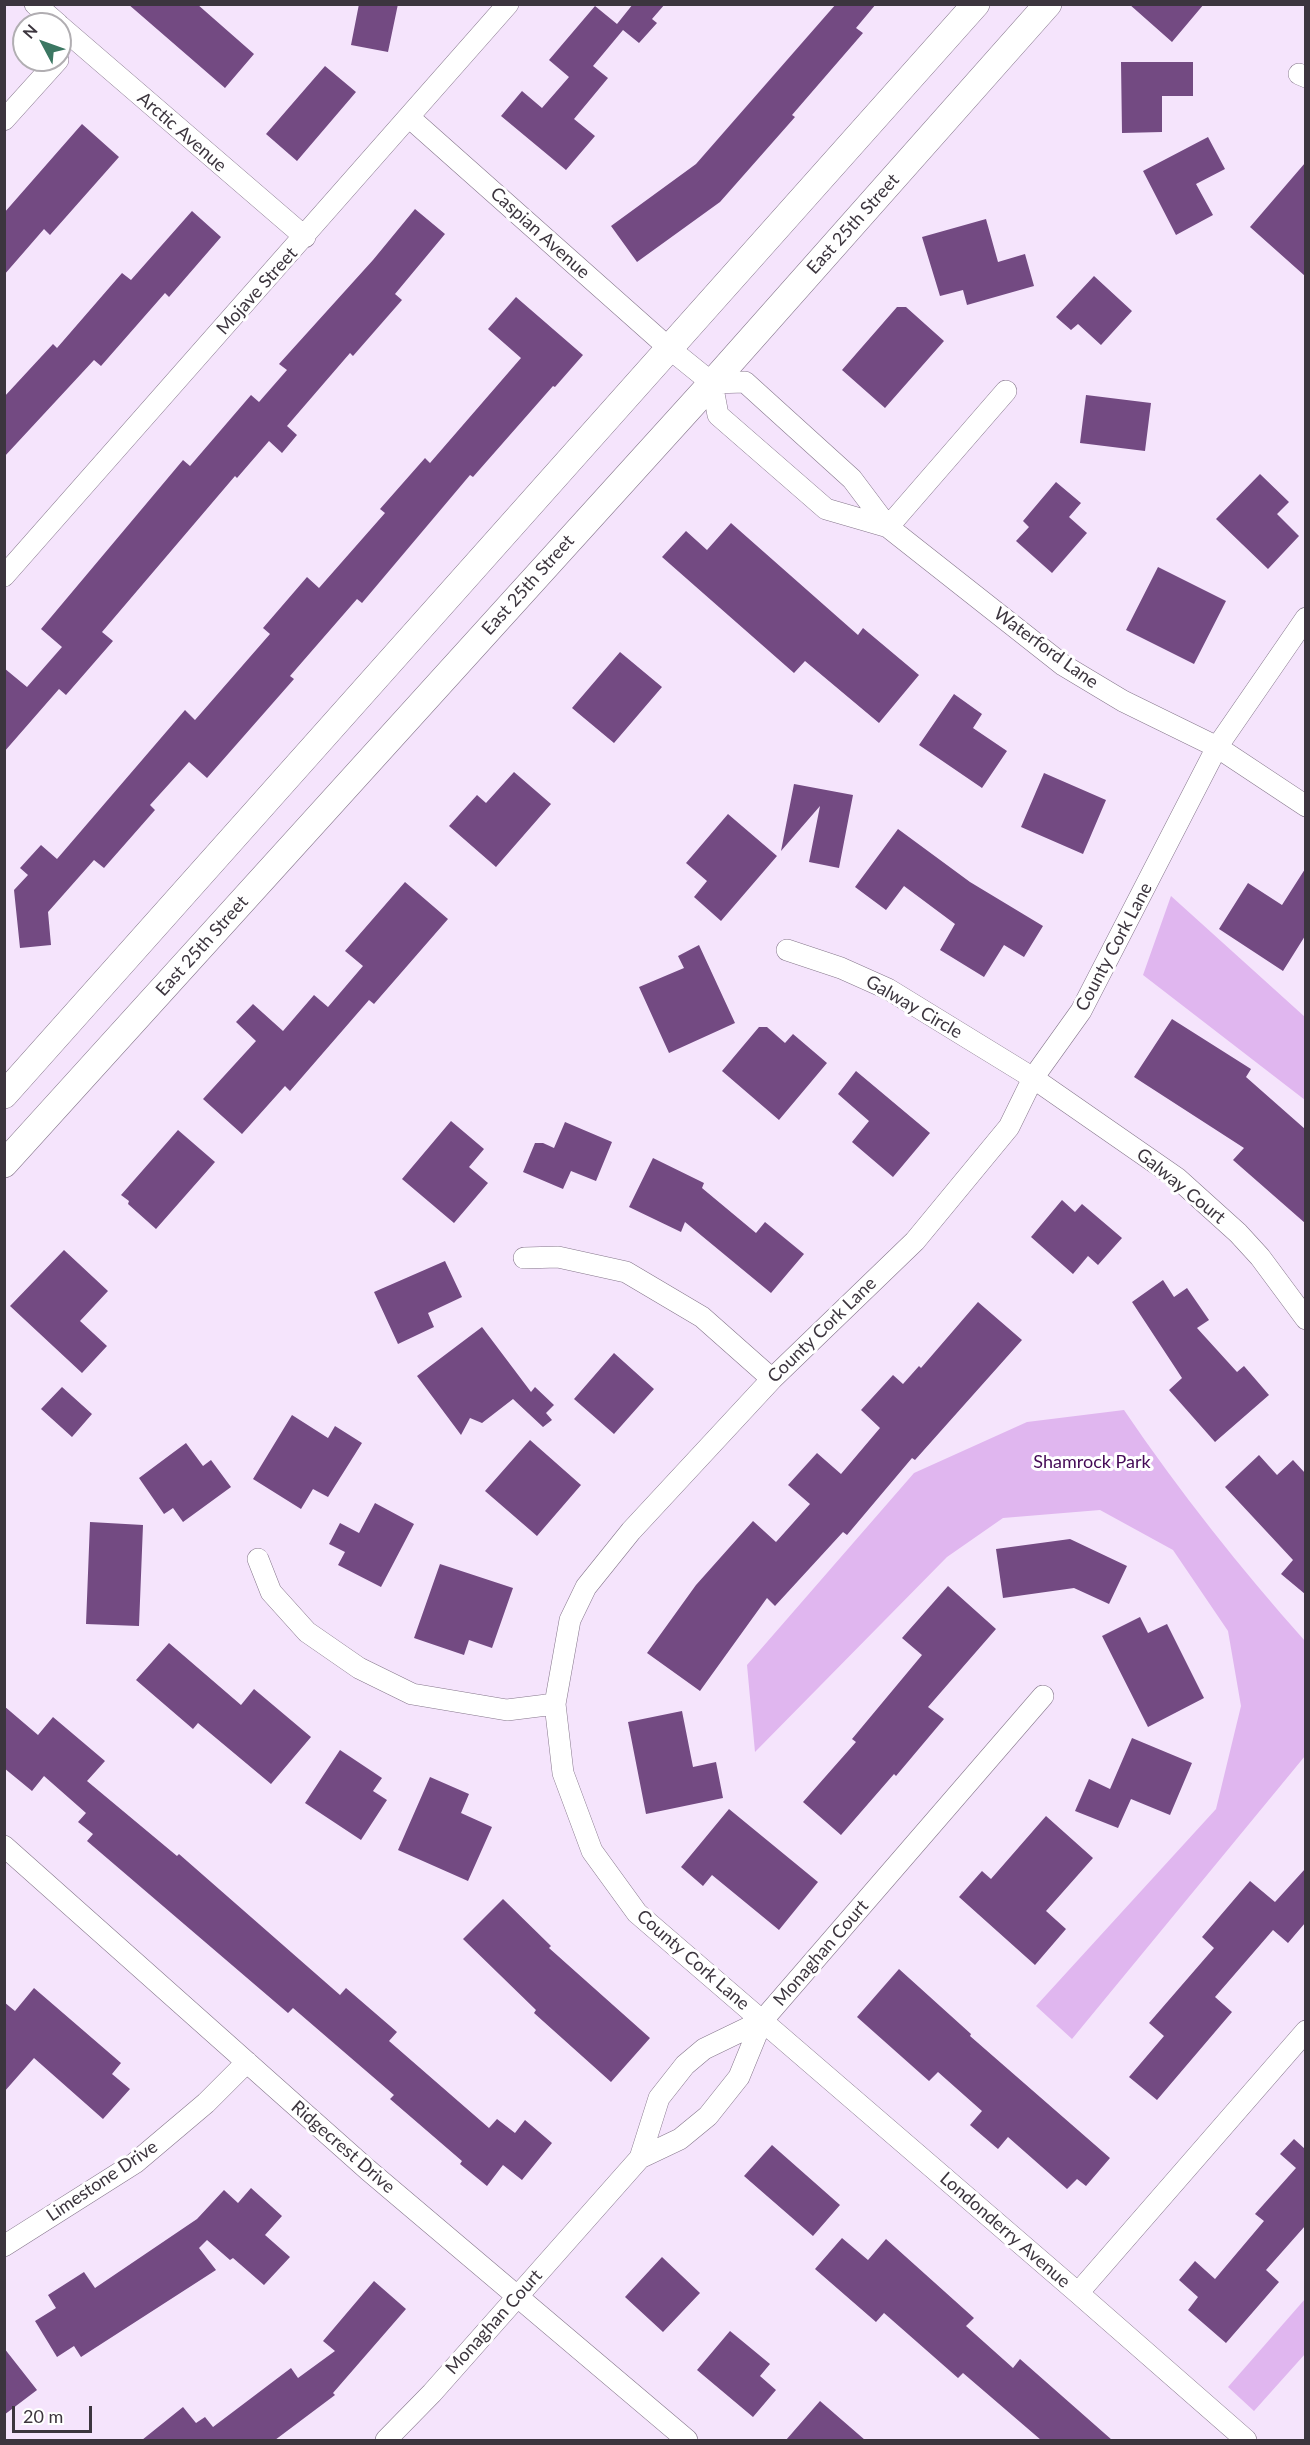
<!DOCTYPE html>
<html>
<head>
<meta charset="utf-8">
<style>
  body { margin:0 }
  #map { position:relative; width:1310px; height:2445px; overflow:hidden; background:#f5e4fc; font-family:Lato,sans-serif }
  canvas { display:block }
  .frame { position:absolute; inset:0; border:6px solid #3c353e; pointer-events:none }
  .north { position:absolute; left:12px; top:12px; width:60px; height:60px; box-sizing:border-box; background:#fff; border:2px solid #b1aeb2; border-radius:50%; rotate:311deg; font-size:16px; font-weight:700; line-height:24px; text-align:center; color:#3c353e }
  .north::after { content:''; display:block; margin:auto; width:21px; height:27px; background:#3b7762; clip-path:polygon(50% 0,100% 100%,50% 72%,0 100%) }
  .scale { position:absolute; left:12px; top:2406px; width:80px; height:27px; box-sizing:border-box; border:3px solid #3c353e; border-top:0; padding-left:8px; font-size:18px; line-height:21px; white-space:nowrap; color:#3c353e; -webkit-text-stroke:4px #fff; paint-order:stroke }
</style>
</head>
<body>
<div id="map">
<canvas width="1310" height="2445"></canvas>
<div class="frame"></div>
<div class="north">N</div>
<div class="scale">20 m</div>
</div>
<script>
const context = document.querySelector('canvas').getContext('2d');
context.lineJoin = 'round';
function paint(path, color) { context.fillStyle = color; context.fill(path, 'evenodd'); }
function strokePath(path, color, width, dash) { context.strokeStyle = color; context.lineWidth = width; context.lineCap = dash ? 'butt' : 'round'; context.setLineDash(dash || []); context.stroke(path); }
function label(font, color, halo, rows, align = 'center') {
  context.font = font + ' Lato,sans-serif'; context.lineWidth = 6; context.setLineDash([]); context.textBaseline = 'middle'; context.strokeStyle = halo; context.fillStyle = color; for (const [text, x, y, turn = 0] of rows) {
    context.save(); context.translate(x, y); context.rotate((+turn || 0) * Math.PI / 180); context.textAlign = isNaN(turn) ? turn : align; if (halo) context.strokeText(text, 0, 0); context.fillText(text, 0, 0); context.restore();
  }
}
const green = new Path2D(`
  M 1171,896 L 1305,1017 L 1305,1100 L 1143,975 Z
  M 1124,1410 C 1179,1491 1240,1568 1305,1641 L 1305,1756 L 1072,2039 L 1036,2006 L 1216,1809 L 1241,1706 L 1228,1631 L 1173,1550 L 1100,1510 L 1003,1518 L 947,1557 L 755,1752 L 747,1665 L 914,1473 L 1027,1422 Z
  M 1305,2299 L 1305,2354 L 1254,2411 L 1228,2387 Z`);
const building = new Path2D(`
  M 128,4 L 197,4 L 254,54 L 225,88 Z
  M 359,4 L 398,4 L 388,52 L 351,45 Z
  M 633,4 L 665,4 L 652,19 L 657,23 L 639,43 L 623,30 L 593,66 L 608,78 L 574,119 L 595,136 L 566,170 L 501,116 L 522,91 L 542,108 L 569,77 L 549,60 L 595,6 L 617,24 Z
  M 836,4 L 876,4 L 856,28 L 863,33 L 792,115 L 795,117 L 720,202 L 637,262 L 611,226 L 696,164 Z
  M 1129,4 L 1204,4 L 1172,42 Z
  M 1121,62 L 1193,62 L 1193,96 L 1162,96 L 1162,132 L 1122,133 Z
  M 325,66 L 356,92 L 297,161 L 266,134 Z
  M 82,124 L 119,157 L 50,235 L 44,229 L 4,275 L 4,213 Z
  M 1208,137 L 1225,169 L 1196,184 L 1213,215 L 1176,235 L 1143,171 Z
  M 1305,163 L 1305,276 L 1250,227 Z
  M 415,209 L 445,234 L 395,294 L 402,300 L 353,356 L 350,353 L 287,426 L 297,435 L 282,453 L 269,441 L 237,478 L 235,476 L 102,632 L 113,641 L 66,695 L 59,689 L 4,752 L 4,668 L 27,687 L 62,647 L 41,629 L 183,460 L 190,466 L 251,395 L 259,402 L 287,370 L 279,364 L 373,260 Z
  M 192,211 L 221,237 L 169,297 L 165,293 L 101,366 L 94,360 L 4,457 L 4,397 L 53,344 L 57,348 L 122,273 L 131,280 Z
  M 986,219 L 998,262 L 1025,254 L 1034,286 L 967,305 L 963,290 L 940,296 L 922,237 Z
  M 1094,276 L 1132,311 L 1101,345 L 1078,324 L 1071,330 L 1056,317 Z
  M 516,297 L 583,355 L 555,387 L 553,386 L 473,477 L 470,475 L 362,603 L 357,599 L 290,676 L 294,679 L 207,778 L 189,762 L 150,805 L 155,810 L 104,868 L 94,860 L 48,912 L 51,945 L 20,948 L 14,890 L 28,875 L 20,868 L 41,845 L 57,859 L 185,710 L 195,720 L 270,634 L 263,628 L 307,577 L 319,588 L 385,513 L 380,509 L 425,458 L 430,463 L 521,358 L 488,329 Z
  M 897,307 L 906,307 L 944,341 L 885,408 L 842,370 Z
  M 1086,395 L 1151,403 L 1145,451 L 1080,443 Z
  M 1260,474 L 1289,502 L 1277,514 L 1299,536 L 1268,569 L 1216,519 Z
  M 1056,482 L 1081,503 L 1069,517 L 1087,533 L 1052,573 L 1016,541 L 1029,527 L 1023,521 Z
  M 731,523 L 858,635 L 863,628 L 919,675 L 879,723 L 805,661 L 794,673 L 662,557 L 686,531 L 707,550 Z
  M 1158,567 L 1226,601 L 1194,664 L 1126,630 Z
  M 620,652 L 662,687 L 614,743 L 572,708 Z
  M 954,694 L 982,714 L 973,728 L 1007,751 L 982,788 L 919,745 Z
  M 514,772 L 551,804 L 496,867 L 449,826 L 477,795 L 486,803 Z
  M 1044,773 L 1106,800 L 1083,854 L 1021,827 Z
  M 794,784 L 853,795 L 839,868 L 809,862 L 820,806 L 781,851 Z
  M 728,814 L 777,856 L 721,921 L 694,897 L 707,881 L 686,863 Z
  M 898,829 L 970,882 L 1043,926 L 1024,957 L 1004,945 L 984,977 L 940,950 L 955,924 L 904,886 L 886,910 L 855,887 Z
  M 1305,869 L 1305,936 L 1283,971 L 1219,929 L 1248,883 L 1282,905 Z
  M 405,882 L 448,919 L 374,1004 L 369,1000 L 290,1091 L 285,1086 L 242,1134 L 203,1099 L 256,1041 L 236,1022 L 253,1004 L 283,1031 L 314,995 L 328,1007 L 363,966 L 345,951 Z
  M 699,945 L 735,1023 L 669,1053 L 639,987 L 684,968 L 678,956 Z
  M 1172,1019 L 1251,1069 L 1246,1077 L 1305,1129 L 1305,1223 L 1233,1160 L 1244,1148 L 1134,1077 Z
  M 759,1027 L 767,1027 L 785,1043 L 793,1034 L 827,1063 L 779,1120 L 722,1071 Z
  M 856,1071 L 930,1133 L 893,1177 L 852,1142 L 869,1121 L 838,1094 Z
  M 451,1121 L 484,1149 L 469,1167 L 488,1183 L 454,1223 L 402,1179 Z
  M 565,1122 L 612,1142 L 596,1181 L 571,1171 L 563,1189 L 523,1172 L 535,1143 L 543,1143 L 554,1148 Z
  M 178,1130 L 215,1162 L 156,1229 L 128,1204 L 129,1201 L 121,1195 Z
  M 653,1158 L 704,1183 L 702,1188 L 756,1233 L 765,1222 L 804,1254 L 771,1293 L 685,1222 L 681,1232 L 629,1207 Z
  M 1062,1200 L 1075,1212 L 1082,1204 L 1122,1238 L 1098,1265 L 1088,1256 L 1073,1274 L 1031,1237 Z
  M 64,1250 L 108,1291 L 80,1321 L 107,1346 L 82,1373 L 10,1306 Z
  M 445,1261 L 462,1297 L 428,1313 L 434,1327 L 398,1344 L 374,1292 Z
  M 1163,1280 L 1174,1297 L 1187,1288 L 1209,1320 L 1197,1328 L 1237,1372 L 1244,1366 L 1269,1395 L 1215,1442 L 1169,1390 L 1182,1378 L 1132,1302 Z
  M 978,1302 L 1022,1340 L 915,1460 L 912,1458 L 847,1535 L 843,1532 L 775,1606 L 767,1598 L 700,1691 L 647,1653 L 696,1585 L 753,1521 L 776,1542 L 810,1504 L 788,1485 L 817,1453 L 841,1474 L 880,1428 L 861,1410 L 893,1375 L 903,1384 L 919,1366 L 921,1368 Z
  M 482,1327 L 531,1392 L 535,1387 L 554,1405 L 546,1413 L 552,1420 L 543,1427 L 513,1399 L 482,1423 L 470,1418 L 461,1435 L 417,1376 Z
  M 614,1353 L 654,1389 L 614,1434 L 574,1399 Z
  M 62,1387 L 92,1414 L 72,1437 L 41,1409 Z
  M 292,1415 L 328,1438 L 335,1426 L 362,1443 L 328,1497 L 313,1489 L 301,1509 L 253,1479 Z
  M 530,1440 L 581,1485 L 537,1536 L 485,1491 Z
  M 186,1443 L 203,1466 L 211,1460 L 231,1487 L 183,1522 L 173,1508 L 164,1514 L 139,1478 Z
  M 1259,1455 L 1277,1475 L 1293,1460 L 1305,1473 L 1305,1594 L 1281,1574 L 1293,1560 L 1225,1487 Z
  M 375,1503 L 414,1524 L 381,1587 L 338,1565 L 345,1552 L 329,1544 L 340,1523 L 359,1533 Z
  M 90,1522 L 143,1525 L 139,1626 L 86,1624 Z
  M 1070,1539 L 1127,1566 L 1109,1604 L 1074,1588 L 1003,1598 L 996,1549 Z
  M 440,1564 L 513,1588 L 492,1648 L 469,1640 L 464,1655 L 414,1638 Z
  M 948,1586 L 996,1629 L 928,1707 L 944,1719 L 896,1776 L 894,1774 L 841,1835 L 803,1802 L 856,1742 L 852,1739 L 922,1655 L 902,1638 Z
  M 1140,1617 L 1148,1633 L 1167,1624 L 1204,1698 L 1148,1727 L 1102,1636 Z
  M 169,1643 L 241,1705 L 254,1689 L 311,1737 L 271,1784 L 198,1723 L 193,1729 L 136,1680 Z
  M 4,1706 L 38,1735 L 53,1717 L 105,1761 L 87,1781 L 177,1856 L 179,1854 L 340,1995 L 346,1988 L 397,2032 L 389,2041 L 489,2128 L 497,2119 L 515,2133 L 525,2120 L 552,2143 L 522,2180 L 503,2165 L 487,2186 L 460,2164 L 462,2161 L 390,2099 L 394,2095 L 293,2008 L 288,2013 L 87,1841 L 93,1834 L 78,1822 L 86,1813 L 44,1776 L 32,1791 L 4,1768 Z
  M 682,1711 L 693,1767 L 716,1762 L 723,1798 L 646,1814 L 628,1722 Z
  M 1132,1738 L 1192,1763 L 1170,1815 L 1131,1799 L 1118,1828 L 1075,1811 L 1089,1779 L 1110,1789 Z
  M 340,1750 L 382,1778 L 373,1791 L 387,1800 L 361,1840 L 305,1803 Z
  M 430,1777 L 469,1794 L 461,1813 L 492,1827 L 468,1881 L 398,1850 Z
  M 729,1809 L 818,1882 L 779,1930 L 712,1875 L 703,1886 L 681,1867 Z
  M 1046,1816 L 1093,1858 L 1046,1911 L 1066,1929 L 1035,1965 L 959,1897 L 982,1871 L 991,1879 Z
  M 1305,1869 L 1305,1923 L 1288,1943 L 1273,1930 L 1215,1997 L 1232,2012 L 1157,2100 L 1129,2077 L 1164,2036 L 1149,2023 L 1214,1948 L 1202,1937 L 1250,1881 L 1275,1902 Z
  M 503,1899 L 551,1946 L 549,1948 L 650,2038 L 611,2082 L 534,2013 L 536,2010 L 463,1939 Z
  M 899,1969 L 971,2034 L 970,2036 L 1110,2158 L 1086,2186 L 1077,2179 L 1067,2189 L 1008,2137 L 998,2149 L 970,2125 L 982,2111 L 938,2072 L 929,2081 L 857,2017 Z
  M 34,1988 L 121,2063 L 112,2074 L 130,2089 L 103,2119 L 34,2058 L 4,2092 L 4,2002 L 15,2011 Z
  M 1294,2139 L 1305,2149 L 1305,2226 L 1266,2270 L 1279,2282 L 1226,2343 L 1188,2310 L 1198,2297 L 1179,2280 L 1195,2261 L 1215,2279 L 1264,2221 L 1255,2214 L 1296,2168 L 1280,2154 Z
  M 772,2145 L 840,2205 L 813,2236 L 744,2176 Z
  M 251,2188 L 282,2216 L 265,2235 L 290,2257 L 264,2285 L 233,2258 L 230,2260 L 207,2240 L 199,2248 L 216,2270 L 81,2357 L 74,2346 L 57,2357 L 35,2321 L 56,2308 L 48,2295 L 84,2272 L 95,2288 L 197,2219 L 224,2190 L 238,2203 Z
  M 842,2238 L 868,2260 L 886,2239 L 974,2318 L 966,2326 L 1013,2368 L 1020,2359 L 1112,2440 L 1041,2440 L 963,2373 L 958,2378 L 884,2313 L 876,2322 L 815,2269 Z
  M 662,2257 L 700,2293 L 663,2332 L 625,2297 Z
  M 374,2281 L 406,2309 L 333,2393 L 335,2395 L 275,2440 L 142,2440 L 183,2407 L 196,2423 L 205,2417 L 213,2427 L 291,2368 L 298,2378 L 335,2351 L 323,2341 Z
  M 730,2331 L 770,2364 L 760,2376 L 776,2390 L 753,2417 L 697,2370 Z
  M 4,2348 L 37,2390 L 4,2415 Z
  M 820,2401 L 865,2440 L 786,2440 Z`);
const minor = new Path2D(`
  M 35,4 L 58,24
  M 60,26 L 305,237
  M 1299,74 L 1306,77
  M 410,118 L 670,349 L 712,383 L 718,415 L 826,509 L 888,527 L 1063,665 L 1123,701 L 1217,747 L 1306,806
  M 4,120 L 58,60
  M 712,383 L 745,382 L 852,479 L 888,527 L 1006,391
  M 4,576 L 508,4
  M 787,950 L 841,968 L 888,989 L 1033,1078 L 1177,1178 L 1238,1233 L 1260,1257 L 1306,1319
  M 524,1258 L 558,1257 L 626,1272 L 702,1317 L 772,1379
  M 258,1559 L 271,1592 L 307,1632 L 359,1668 L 412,1694 L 507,1710 L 555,1704
  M 4,1846 L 368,2170 L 687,2440
  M 640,2158 L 680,2139 L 708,2116 L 739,2077 L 762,2021
  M 4,2246 L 135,2163 L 206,2103 L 247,2062
  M 1078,2293 L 1306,2031
  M 386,2440 L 432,2393 L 640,2158 L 659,2098 L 685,2065 L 704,2049 L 762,2021 L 1043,1696
  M 1246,2440 L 1078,2293 L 637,1913 L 592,1851 L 563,1773 L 555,1704 L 570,1620 L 586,1587 L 631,1531 L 772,1379 L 915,1241 L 1009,1127 L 1033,1078 L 1081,1011 L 1217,747 L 1306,618`);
const tertiary = new Path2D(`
  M 4,1095 L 976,4
  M 4,1164 L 712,383 L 1048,4`);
const streetNames = [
  ["Arctic Avenue",182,132,41],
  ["East 25th Street",853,224,-48],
  ["Caspian Avenue",540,233,42],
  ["Mojave Street",257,291,-48],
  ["East 25th Street",528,585,-48],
  ["Waterford Lane",1046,648,36],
  ["East 25th Street",202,946,-48],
  ["County Cork Lane",1114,947,-62],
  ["Galway Circle",914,1007,30],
  ["Galway Court",1181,1186,39],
  ["County Cork Lane",822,1330,-44],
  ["Monaghan Court",821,1953,-49],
  ["County Cork Lane",693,1960,41],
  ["Ridgecrest Drive",343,2147,41],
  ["Limestone Drive",102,2181,-34],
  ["Londonderry Avenue",1005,2230,41],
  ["Monaghan Court",494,2322,-48]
];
const parkNames = [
  ["Shamrock Park",1092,1462]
];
paint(green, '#e0b6ef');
paint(building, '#734a82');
strokePath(minor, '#85768b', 22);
strokePath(tertiary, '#85768b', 28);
strokePath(minor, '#fff', 21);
strokePath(tertiary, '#fff', 27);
label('18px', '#3c353e', '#fff', streetNames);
label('18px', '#450a56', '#fff', parkNames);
</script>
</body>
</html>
